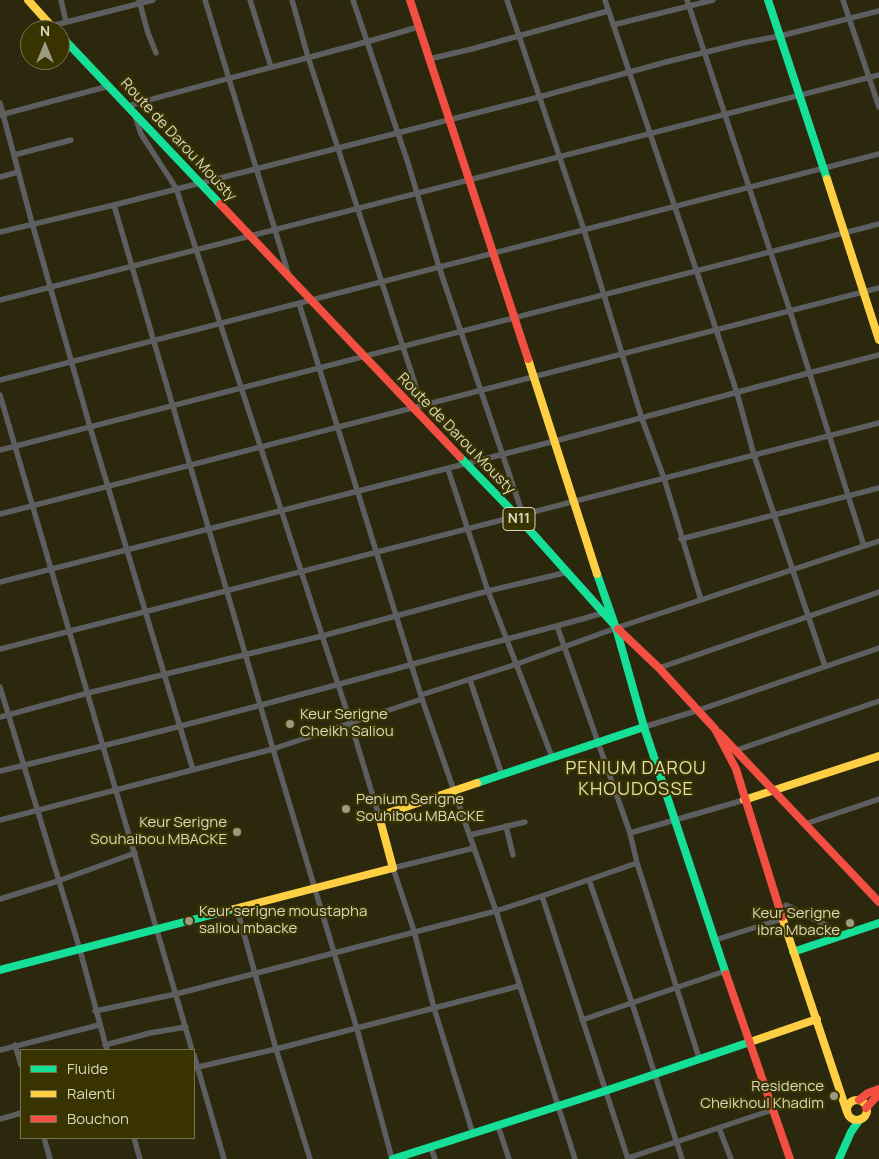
<!DOCTYPE html>
<html>
<head>
<meta charset="utf-8">
<style>
  body { margin:0 }
  #map { position:relative; width:879px; height:1159px; overflow:hidden; background:#2b280e; font-family:Manrope,sans-serif }
  canvas { display:block }
  .legend { position:absolute; left:20px; top:1049px; width:175px; height:90px; box-sizing:border-box; background:#383301; border:1px solid #78754d; margin:0; padding:6px 9px; list-style:none; font-size:15px; color:#d9d7be }
  .legend li { display:flex; align-items:center; gap:10px; height:25px }
  .legend b { width:25px; border:1px solid #78754d }
  .north { position:absolute; left:20px; top:20px; width:50px; height:50px; box-sizing:border-box; background:#383301; border:1px solid #78754d; border-radius:50%; rotate:0deg; font-size:14px; font-weight:700; line-height:20px; text-align:center; color:#d9d7be }
  .north::after { content:''; display:block; margin:auto; width:18px; height:22px; background:#9c9a80; clip-path:polygon(50% 0,100% 100%,50% 72%,0 100%) }
</style>
</head>
<body>
<div id="map">
<canvas width="879" height="1159"></canvas>
<ul class="legend">
<li><b style="height:6px;background:#16e098"></b>Fluide</li>
<li><b style="height:6px;background:#ffcf43"></b>Ralenti</li>
<li><b style="height:6px;background:#f24e42"></b>Bouchon</li>
</ul>
<div class="north">N</div>
</div>
<script>
const context = document.querySelector('canvas').getContext('2d');
context.lineJoin = 'round';
function strokePath(path, color, width, dash) { context.strokeStyle = color; context.lineWidth = width; context.lineCap = dash ? 'butt' : 'round'; context.setLineDash(dash || []); context.stroke(path); }
function label(font, color, halo, rows, align = 'center') {
  context.font = font + ' Manrope,sans-serif'; context.lineWidth = 4.5; context.setLineDash([]); context.textBaseline = 'middle'; context.strokeStyle = halo; context.fillStyle = color; for (const [text, x, y, turn = 0] of rows) {
    context.save(); context.translate(x, y); context.rotate((+turn || 0) * Math.PI / 180); context.textAlign = isNaN(turn) ? turn : align; if (halo) context.strokeText(text, 0, 0); context.fillText(text, 0, 0); context.restore();
  }
}
const street = new Path2D(`
  M 61,0 L 66,22
  M 139,0 L 148,33 L 156,53
  M 205,0 L 289,276
  M 250,0 L 271,67
  M 292,0 L 308,57 L 422,405
  M 353,0 L 408,163 L 439,267 L 523,515
  M 507,0 L 584,230 L 642,419 L 664,478 L 701,600
  M 605,0 L 706,299 L 737,393 L 754,455 L 825,666
  M 687,0 L 790,311 L 864,546
  M 843,0 L 879,107
  M 613,25 L 713,0
  M 51,26 L 153,0
  M 429,59 L 472,49 L 608,11
  M 0,103 L 32,223 L 90,427 L 193,770
  M 128,106 C 224,78 322,56 418,27
  M 0,115 L 109,86
  M 135,116 L 141,134 L 176,188 L 351,724 L 379,816
  M 14,155 L 71,140
  M 0,177 L 18,172
  M 114,205 L 273,749 L 357,1029 L 392,1159
  M 0,232 L 114,205 L 539,97 L 666,62 L 743,43 L 780,36 L 879,11
  M 0,300 L 879,75
  M 299,303 L 422,699 L 496,911 L 575,1159
  M 0,380 L 879,154
  M 0,395 L 192,1050
  M 0,450 L 879,224
  M 448,469 L 488,591 L 552,757
  M 0,514 L 879,288
  M 681,539 L 879,488
  M 0,582 L 555,441 L 809,373 L 879,355
  M 557,626 L 630,833 L 637,863 L 699,1058
  M 0,649 L 879,423
  M 659,668 L 879,592
  M 470,680 L 502,775
  M 0,687 L 80,950 L 107,1050
  M 421,695 L 517,664 L 616,628 L 879,541
  M 0,717 L 88,693 L 322,636 L 488,591 L 568,572
  M 644,727 L 699,710 L 879,648
  M 737,750 L 879,701
  M 0,771 C 143,737 286,699 428,660 C 486,644 545,630 603,613
  M 0,820 L 273,749 L 422,699
  M 805,824 L 879,799
  M 506,826 L 513,855
  M 630,833 L 744,800
  M 470,835 L 525,822
  M 589,880 L 632,1003 L 682,1159
  M 542,896 L 628,1159
  M 0,899 L 58,881 L 135,853
  M 786,905 L 826,925 L 827,941
  M 237,909 L 276,1049 L 310,1159
  M 715,940 L 782,919
  M 95,1011 L 176,994 L 496,911 L 542,896 L 637,863
  M 582,1020 L 725,971
  M 15,1045 L 21,1065
  M 105,1045 L 150,1033 L 186,1027
  M 0,1050 L 99,1025
  M 194,1055 L 224,1159
  M 194,1068 L 276,1049 L 519,986
  M 0,1119 L 21,1113
  M 498,1126 L 509,1159
  M 719,1128 L 731,1159
  M 473,1134 L 434,1008 L 414,931 L 393,868 L 474,848
  M 44,1138 L 50,1159
  M 134,1138 L 140,1159
  M 431,1148 L 435,1159
  M 628,1158 L 772,1110`);
const fast = new Path2D(`
  M 768,0 L 827,179
  M 60,35 L 220,204
  M 460,457 L 517,516 L 618,629
  M 597,574 L 616,628 L 644,727 L 726,974
  M 477,783 L 644,727
  M 793,952 L 879,923
  M 0,970 L 234,909
  M 393,1159 L 605,1091 L 750,1042
  M 839,1159 L 851,1132 L 860,1119`);
const slow = new Path2D(`
  M 28,0 L 55,30
  M 827,179 L 879,340
  M 528,359 L 597,574
  M 744,800 L 879,756
  M 234,909 L 393,868 L 379,816 L 477,783
  M 782,917 L 847,1112
  M 750,1042 L 817,1019
  M847 1110a10 10 0 1 1 20 0a10 10 0 1 1-20 0Z`);
const jam = new Path2D(`
  M 410,0 L 528,359
  M 220,204 L 460,457
  M 618,629 L 659,668 L 715,729 L 736,769 L 782,917
  M 719,733 L 879,902
  M 726,974 L 790,1159
  M 859,1100 L 868,1093 L 879,1089
  M 866,1108 L 879,1094`);
const markers = [
  [290,724,5,"#9c9a80"],
  [346,809,5,"#9c9a80"],
  [237,832,5,"#9c9a80"],
  [189,921,5,"#9c9a80"],
  [850,923,5,"#9c9a80"],
  [834,1096,5,"#9c9a80"]
];
const shields = [
  [519,519,32]
];
const shieldNames = [
  ["N11",519,519]
];
const streetNames = [
  ["Route de Darou Mousty",178,140,47],
  ["Route de Darou Mousty",456,434,46]
];
const poiNames = [
  ["Keur Serigne",300,715],
  ["Cheikh Saliou",300,732],
  ["Penium Serigne",356,800],
  ["Souhibou MBACKE",356,817],
  ["Keur Serigne",227,823,"right"],
  ["Souhaibou MBACKE",227,840,"right"],
  ["Keur serigne moustapha",199,912],
  ["saliou mbacke",199,929],
  ["Keur Serigne",840,914,"right"],
  ["ibra Mbacke",840,931,"right"],
  ["Residence",824,1087,"right"],
  ["Cheikhoul Khadim",824,1104,"right"]
];
const quarterNames = [
  ["PENIUM DAROU",636,769],
  ["KHOUDOSSE",636,790]
];
strokePath(street, '#5d5e5f', 5.5);
strokePath(fast, '#16e098', 8);
strokePath(slow, '#ffcf43', 8);
strokePath(jam, '#f24e42', 8);
for (const [x, y, r, color] of markers) { const dot = new Path2D(); dot.arc(x, y, r, 0, 2 * Math.PI); context.fillStyle = color; context.fill(dot); strokePath(dot, '#383301', 2); }
for (const [x, y, w] of shields) { const box = new Path2D(); box.roundRect(x - w / 2, y - 11.5, w, 23, 4); context.fillStyle = '#383301'; context.fill(box); strokePath(box, '#d9d7be', 1); }
label('bold 14px', '#d9d7be', null, shieldNames);
label('15px', '#d9d7be', '#383301', streetNames);
label('15px', '#d9d7be', '#383301', poiNames, 'left');
context.letterSpacing = '1px';
label('18px', '#e3dfad', '#383301', quarterNames);
context.letterSpacing = '0px';
</script>
</body>
</html>
